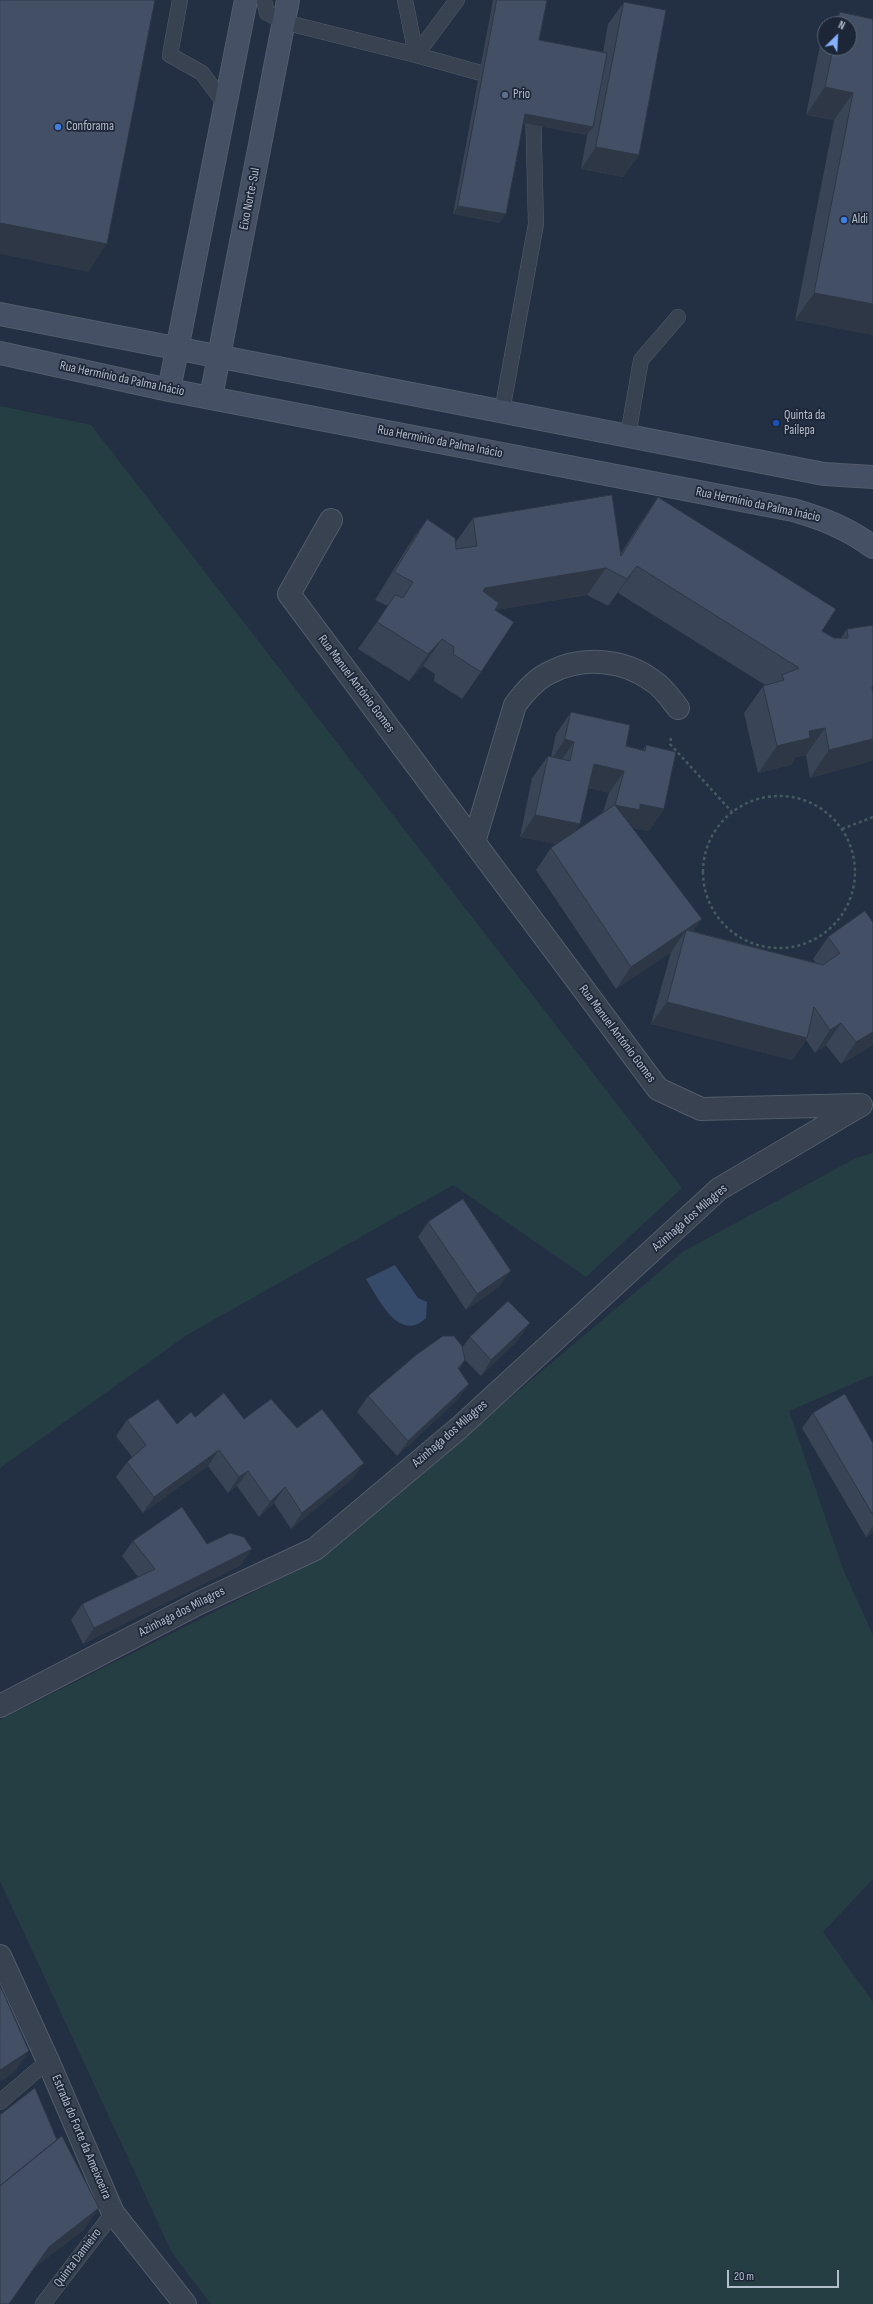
<!DOCTYPE html>
<html>
<head>
<meta charset="utf-8">
<style>
  body { margin:0 }
  #map { position:relative; width:873px; height:2304px; overflow:hidden; background:#232f42; font-family:"Sofia Sans Condensed",sans-serif }
  canvas { display:block }
  .north { position:absolute; left:817px; top:16px; width:40px; height:40px; box-sizing:border-box; background:#1d2637; border:1px solid #596273; border-radius:50%; rotate:24deg; font-size:11px; font-weight:700; line-height:16px; text-align:center; color:#b4bdcc }
  .north::after { content:''; display:block; margin:auto; width:14px; height:18px; background:#86b1ff; clip-path:polygon(50% 0,100% 100%,50% 72%,0 100%) }
  .scale { position:absolute; left:727px; top:2270px; width:112px; height:18px; box-sizing:border-box; border:2px solid #b4bdcc; border-top:0; padding-left:5px; font-size:12px; line-height:14px; white-space:nowrap; color:#b4bdcc; -webkit-text-stroke:3px #1d2637; paint-order:stroke }
</style>
</head>
<body>
<div id="map">
<canvas width="873" height="2304"></canvas>
<div class="north">N</div>
<div class="scale">20 m</div>
</div>
<script>
const context = document.querySelector('canvas').getContext('2d');
context.lineJoin = 'round';
function paint(path, color) { context.fillStyle = color; context.fill(path, 'evenodd'); }
function strokePath(path, color, width, dash) { context.strokeStyle = color; context.lineWidth = width; context.lineCap = dash ? 'butt' : 'round'; context.setLineDash(dash || []); context.stroke(path); }
function label(font, color, halo, rows, align = 'center') {
  context.font = font + ' "Sofia Sans Condensed",sans-serif'; context.lineWidth = 3.5; context.setLineDash([]); context.textBaseline = 'middle'; context.strokeStyle = halo; context.fillStyle = color; for (const [text, x, y, turn = 0] of rows) {
    context.save(); context.translate(x, y); context.rotate((+turn || 0) * Math.PI / 180); context.textAlign = isNaN(turn) ? turn : align; if (halo) context.strokeText(text, 0, 0); context.fillText(text, 0, 0); context.restore();
  }
}
const green = new Path2D(`
  M 0,406 L 91,425 L 682,1188 L 586,1277 L 453,1185 L 187,1335 L 0,1468 Z
  M 873,1153 L 873,1375 L 789,1411 L 843,1569 L 873,1635 L 873,1879 L 823,1932 L 873,2002 L 873,2304 L 211,2304 L 172,2253 L 0,1881 L 0,1720 L 319,1559 L 684,1251 L 856,1158 Z`);
const water = new Path2D(`
  M 395,1265 L 418,1298 L 427,1302 L 426,1318 C 399,1344 378,1298 366,1279 Z`);
const path = new Path2D(`
  M 671,738 L 670,744 L 732,812
  M703 872a76 76 0 1 1 152 0a76 76 0 1 1-152 0Z
  M 842,829 L 873,817`);
const service = new Path2D(`
  M 180,0 L 170,55 L 202,73 L 225,104
  M 264,0 L 267,13 L 284,22 L 416,55 L 499,78
  M 405,0 L 416,55
  M 416,55 L 457,0
  M 502,411 L 536,224 L 533,105
  M 628,435 L 641,360 L 678,317
  M 0,2102 L 48,2061
  M 43,2304 L 113,2213`);
const minor = new Path2D(`
  M 331,520 L 289,594 L 658,1089 L 701,1109 L 858,1105
  M 474,842 L 515,705 C 523,694 537,678 551,672 C 583,656 624,659 653,681 C 663,687 671,699 678,708
  M 0,1706 L 199,1603 L 315,1549 L 459,1428 L 719,1189 L 861,1105
  M 0,1956 L 48,2061 L 113,2213 L 185,2304`);
const secondary = new Path2D(`
  M 0,314 L 824,474 L 873,477
  M 0,353 L 169,390 L 793,510 C 824,519 847,528 873,547
  M 169,390 L 246,0
  M 211,397 L 288,0`);
const wall = new Path2D(`
  M 493,0 L 547,0 L 539,40 L 603,52 L 608,24 L 624,2 L 639,155 L 623,177 L 581,169 L 587,135 L 523,123 L 500,223 L 453,214 Z
  M 840,12 L 873,19 L 873,335 L 795,320 L 834,120 L 806,115 L 821,40 L 825,34 L 825,48 L 849,48 L 849,24 L 832,24 Z
  M 658,497 L 822,631 L 834,638 L 841,638 L 847,629 L 872,761 L 810,778 L 806,755 L 796,757 L 791,765 L 758,773 L 744,713 L 763,686 L 765,685 L 618,593 L 608,606 L 587,595 L 495,610 L 481,672 L 462,699 L 434,681 L 435,674 L 423,666 L 409,681 L 358,649 L 388,606 L 375,600 L 408,546 L 427,519 L 455,543 L 473,518 L 621,553 L 639,525 Z
  M 571,712 L 626,746 L 643,750 L 646,745 L 664,809 L 649,831 L 632,828 L 693,931 L 816,963 L 813,959 L 828,937 L 873,922 L 873,1045 L 841,1064 L 826,1045 L 815,1053 L 806,1040 L 792,1060 L 651,1024 L 671,952 L 616,989 L 536,870 L 551,848 L 556,844 L 520,837 L 532,778 L 548,756 L 551,757 L 556,734 ZM 588,788 L 609,793 L 603,812 L 575,831 L 580,824 Z
  M 428,1222 L 500,1286 L 466,1310 L 418,1237 Z
  M 470,1337 L 519,1339 L 481,1376 L 464,1359 L 465,1360 L 459,1369 L 458,1399 L 397,1456 L 357,1412 L 368,1396 L 462,1348 Z
  M 813,1413 L 873,1443 L 873,1533 L 866,1537 L 802,1428 Z
  M 195,1417 L 244,1419 L 297,1428 L 353,1478 L 291,1529 L 274,1503 L 259,1517 L 237,1486 L 228,1493 L 208,1466 L 143,1513 L 116,1477 L 127,1462 L 132,1457 L 116,1436 L 127,1420 L 177,1424 Z
  M 133,1541 L 207,1544 L 241,1565 L 83,1644 L 71,1620 L 82,1604 L 138,1577 L 122,1556 Z`);
const shadedWall = new Path2D(`
  M 825,87 L 853,93 L 834,120 L 806,115 Z
  M 525,114 L 593,127 L 587,135 L 519,122 Z
  M 596,147 L 639,155 L 623,177 L 581,169 Z
  M 458,206 L 506,214 L 500,223 L 453,214 Z
  M 0,223 L 107,244 L 88,272 L 0,254 Z
  M 814,293 L 873,304 L 873,335 L 795,320 Z
  M 637,566 L 618,593 L 608,606 L 627,579 Z
  M 606,568 L 587,595 L 466,615 L 485,588 Z
  M 442,639 L 423,666 L 409,681 L 428,654 Z
  M 825,728 L 806,755 L 796,757 L 791,765 L 758,773 L 777,746 L 809,731 Z
  M 565,739 L 574,742 L 559,764 L 550,762 Z
  M 873,739 L 873,759 L 872,761 L 810,778 L 829,750 Z
  M 594,764 L 624,771 L 609,793 L 578,786 Z
  M 640,804 L 664,809 L 649,831 L 629,827 L 615,805 Z
  M 535,815 L 580,824 L 564,846 L 520,837 Z
  M 702,919 L 686,941 L 686,930 Z
  M 686,930 L 671,952 L 616,989 L 631,967 Z
  M 667,1002 L 807,1038 L 792,1060 L 651,1024 Z
  M 841,1023 L 826,1045 L 815,1053 L 830,1030 Z
  M 873,1032 L 873,1045 L 841,1064 L 856,1042 Z
  M 511,1271 L 500,1286 L 466,1310 L 477,1294 Z
  M 530,1323 L 519,1339 L 481,1376 L 491,1360 Z
  M 469,1384 L 458,1399 L 397,1456 L 408,1441 Z
  M 219,1450 L 208,1466 L 143,1513 L 154,1497 Z
  M 364,1463 L 353,1478 L 291,1529 L 302,1513 Z
  M 248,1471 L 237,1486 L 228,1493 L 239,1477 Z
  M 285,1487 L 274,1503 L 259,1517 L 270,1502 Z
  M 873,1526 L 873,1533 L 866,1537 Z
  M 252,1549 L 241,1565 L 83,1644 L 94,1628 Z
  M 29,2051 L 14,2073 L 0,2082 L 0,2070 Z
  M 99,2208 L 84,2230 L 33,2269 L 49,2247 Z`);
const building = new Path2D(`
  M 0,0 L 155,0 L 107,244 L 0,223 Z
  M 497,0 L 547,0 L 539,40 L 607,53 L 593,127 L 525,114 L 506,214 L 458,206 Z
  M 624,2 L 666,10 L 639,155 L 596,147 Z
  M 840,12 L 873,19 L 873,304 L 814,293 L 853,93 L 825,87 L 833,48 L 849,48 L 849,24 L 838,24 Z
  M 612,495 L 621,556 L 658,497 L 836,609 L 822,631 L 834,638 L 848,638 L 847,629 L 873,625 L 873,686 L 872,687 L 873,693 L 873,739 L 829,750 L 825,728 L 809,731 L 810,738 L 777,746 L 763,686 L 784,680 L 782,675 L 799,668 L 637,566 L 627,579 L 606,568 L 485,588 L 483,591 L 499,603 L 495,610 L 514,622 L 481,672 L 453,654 L 454,647 L 442,639 L 428,654 L 377,622 L 395,595 L 403,598 L 413,582 L 394,572 L 427,519 L 455,538 L 456,549 L 477,546 L 473,518 Z
  M 571,712 L 630,725 L 626,746 L 645,751 L 646,745 L 676,752 L 664,809 L 640,804 L 640,810 L 615,805 L 624,771 L 594,764 L 580,824 L 535,815 L 548,756 L 570,761 L 574,742 L 565,739 Z
  M 615,805 L 702,919 L 631,967 L 551,848 Z
  M 865,911 L 873,922 L 873,1032 L 856,1042 L 841,1023 L 830,1030 L 814,1007 L 807,1038 L 667,1002 L 686,930 L 823,965 L 840,953 L 828,937 Z
  M 463,1199 L 511,1271 L 477,1294 L 428,1222 Z
  M 508,1301 L 530,1323 L 491,1360 L 470,1337 Z
  M 443,1336 L 454,1336 L 462,1346 L 465,1360 L 458,1368 L 469,1384 L 408,1441 L 368,1396 L 416,1355 Z
  M 224,1393 L 244,1419 L 271,1399 L 297,1428 L 322,1409 L 364,1463 L 302,1513 L 285,1487 L 270,1502 L 248,1471 L 239,1477 L 219,1450 L 154,1497 L 127,1462 L 146,1445 L 127,1420 L 158,1399 L 177,1424 L 191,1412 L 195,1417 Z
  M 845,1394 L 873,1443 L 873,1515 L 813,1413 Z
  M 182,1507 L 207,1544 L 230,1533 L 244,1537 L 252,1549 L 94,1628 L 82,1604 L 155,1569 L 133,1541 Z
  M 0,1985 L 29,2051 L 0,2070 Z
  M 35,2088 L 57,2140 L 0,2186 L 0,2115 Z
  M 62,2136 L 99,2208 L 49,2247 L 9,2304 L 0,2304 L 0,2186 Z`);
const markers = [
  [505,95,4,"#5c6f8a"],
  [58,127,4,"#3f7fe0"],
  [844,220,4,"#3f7fe0"],
  [776,423,4,"#1a4fb4"]
];
const poiNames = [
  ["Prio",513,95],
  ["Conforama",66,127],
  ["Aldi",852,220],
  ["Quinta da",784,416],
  ["Pailepa",784,431]
];
const streetNames = [
  ["Eixo Norte-Sul",250,199,-79],
  ["Rua Hermínio da Palma Inácio",122,379,12],
  ["Rua Hermínio da Palma Inácio",440,442,11],
  ["Rua Hermínio da Palma Inácio",758,505,12],
  ["Rua Manuel António Gomes",356,684,53],
  ["Rua Manuel António Gomes",617,1034,53],
  ["Azinhaga dos Milagres",690,1218,-41],
  ["Azinhaga dos Milagres",450,1434,-41],
  ["Azinhaga dos Milagres",182,1612,-27],
  ["Estrada do Forte da Ameixoeira",81,2137,67],
  ["Quinta Damieiro",78,2258,-53]
];
paint(green, '#253e43');
paint(water, '#364a6a');
strokePath(service, '#535c6c', 16);
strokePath(minor, '#535c6c', 24);
strokePath(secondary, '#535c6c', 24);
strokePath(path, '#445b60', 2.5, [3, 3]);
strokePath(service, '#384251', 15);
strokePath(minor, '#384251', 22);
strokePath(secondary, '#455065', 22);
paint(wall, '#394456');
paint(shadedWall, '#2e3746');
paint(building, '#424f64');
strokePath(building, '#2e3746', 1);
for (const [x, y, r, color] of markers) { const dot = new Path2D(); dot.arc(x, y, r, 0, 2 * Math.PI); context.fillStyle = color; context.fill(dot); strokePath(dot, '#1d2637', 1.5); }
label('13px', '#b4bdcc', '#1d2637', poiNames, 'left');
label('13px', '#b4bdcc', '#1d2637', streetNames);
</script>
</body>
</html>
